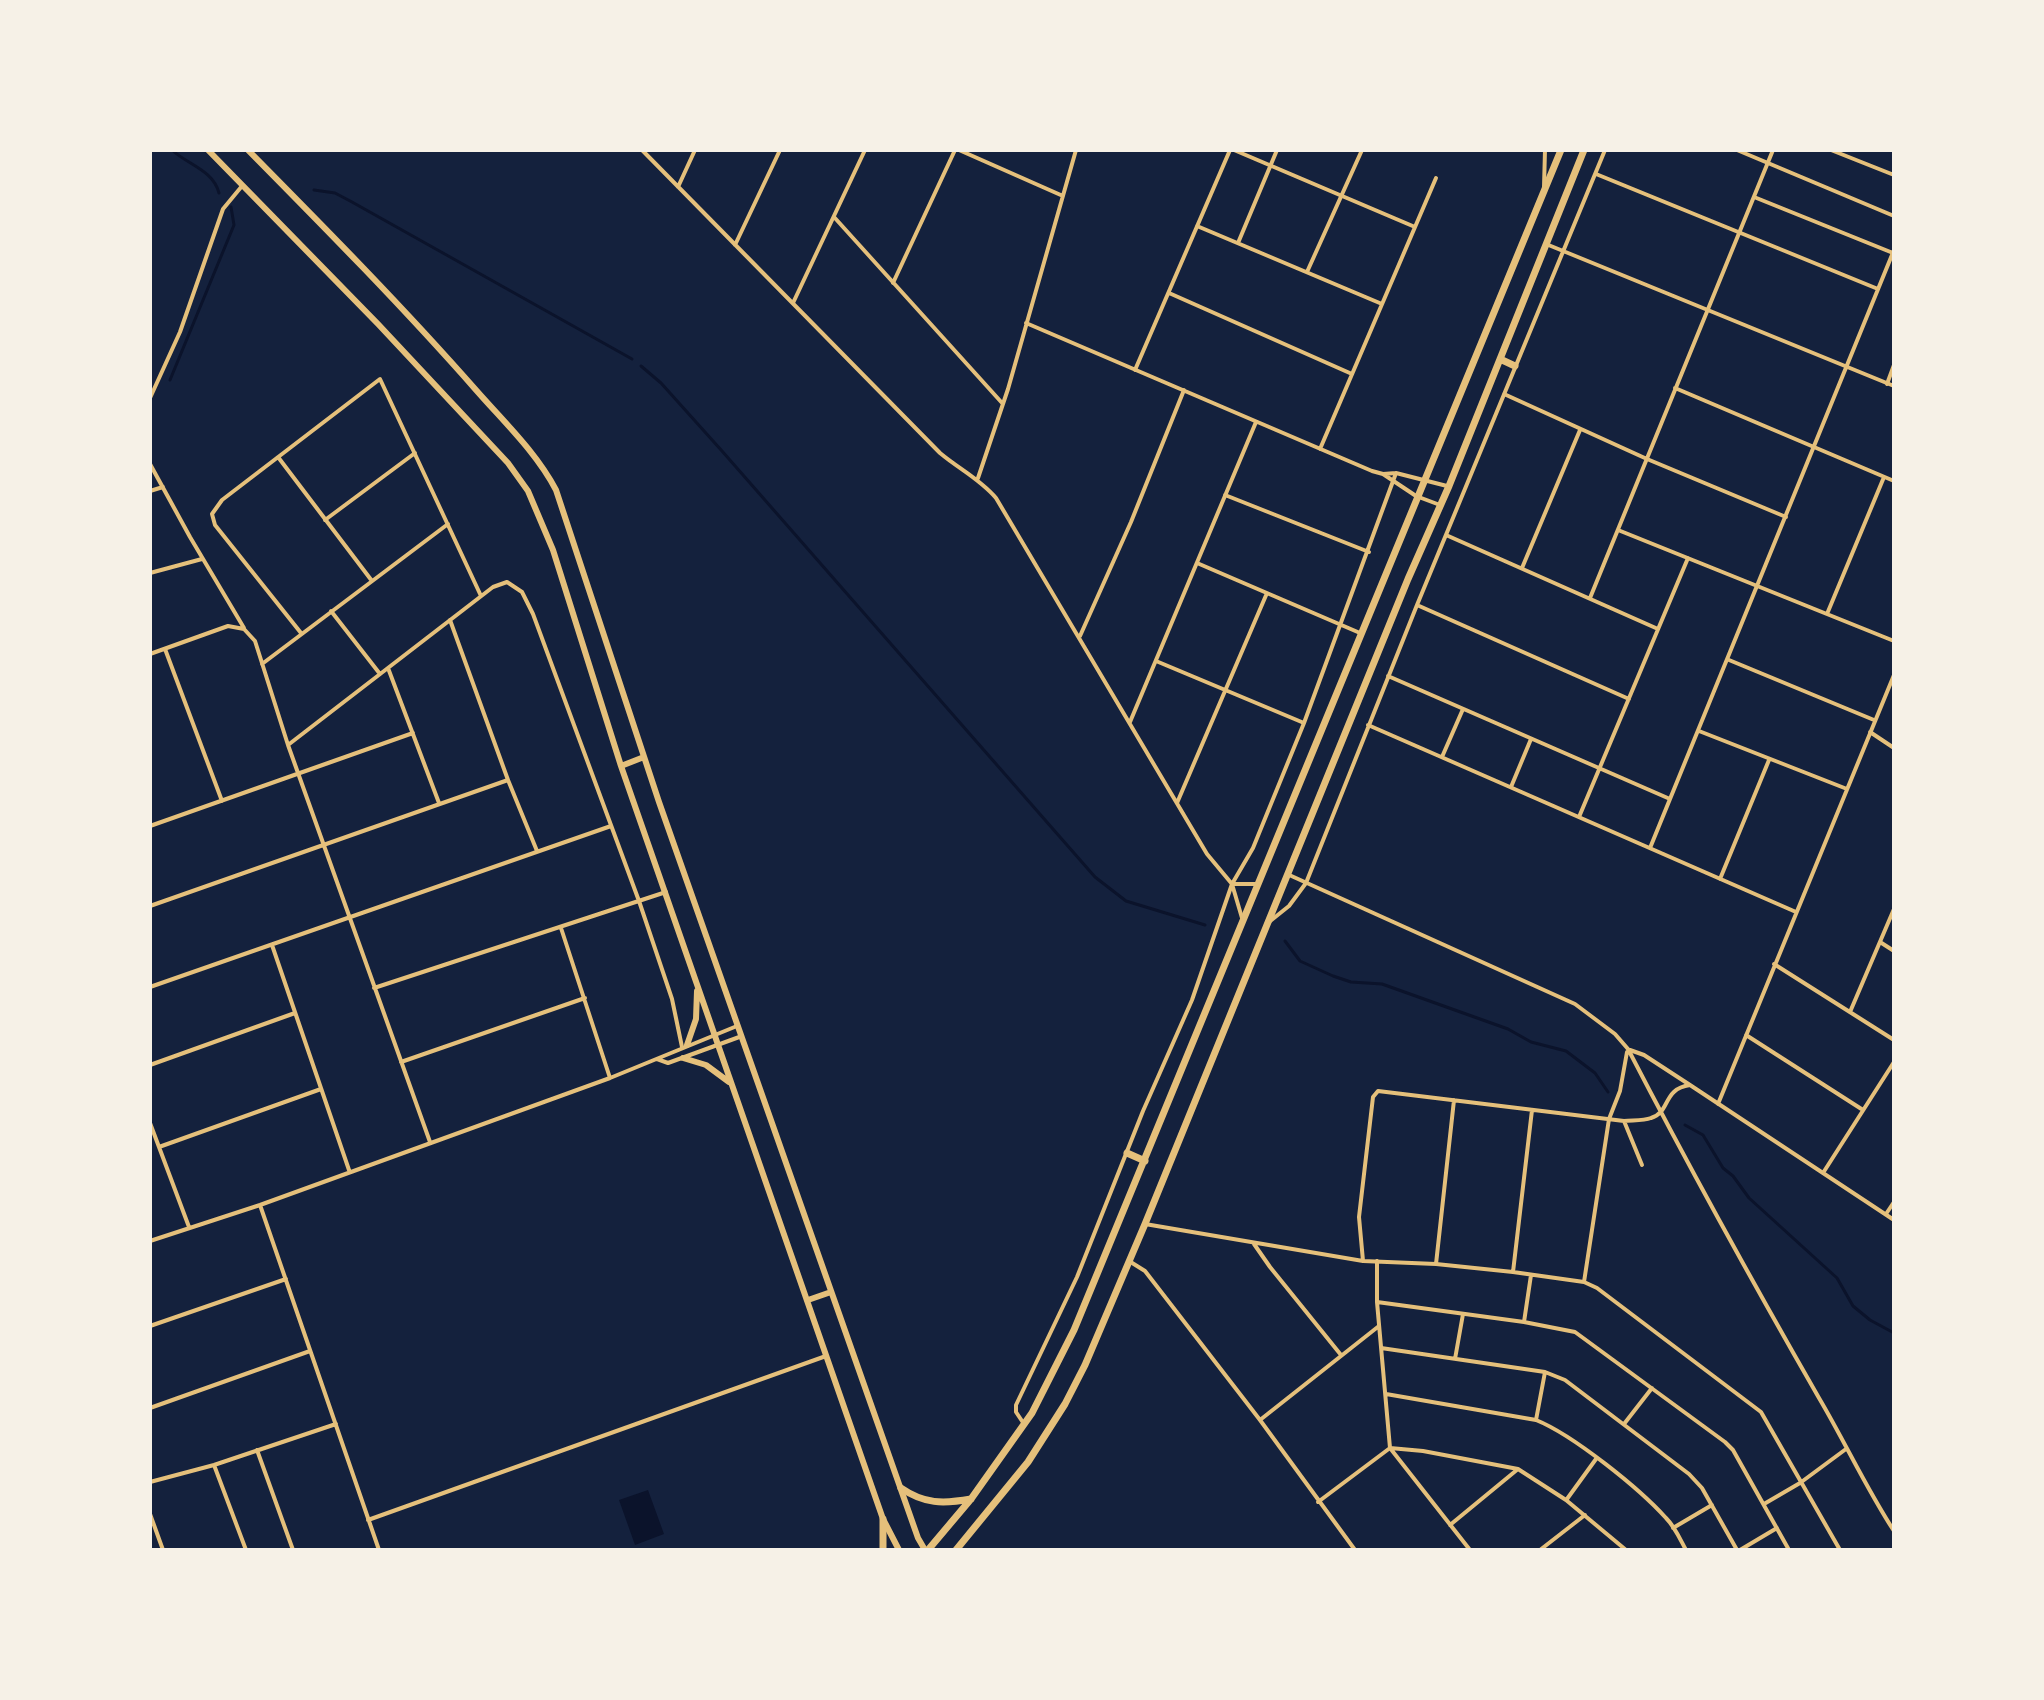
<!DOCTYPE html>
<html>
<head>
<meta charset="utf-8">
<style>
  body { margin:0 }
  #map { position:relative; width:2044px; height:1700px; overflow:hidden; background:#14213d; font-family:"Space Grotesk",sans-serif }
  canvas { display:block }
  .frame { position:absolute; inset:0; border:152px solid #f6f1e7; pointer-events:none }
</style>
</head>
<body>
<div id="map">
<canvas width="2044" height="1700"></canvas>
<div class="frame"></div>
</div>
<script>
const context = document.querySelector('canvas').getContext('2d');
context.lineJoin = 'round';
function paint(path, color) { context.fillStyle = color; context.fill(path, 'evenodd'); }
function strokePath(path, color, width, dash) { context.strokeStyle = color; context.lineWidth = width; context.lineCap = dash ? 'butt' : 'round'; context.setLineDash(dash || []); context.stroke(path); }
const water = new Path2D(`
  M 648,1490 L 664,1534 L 635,1545 L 619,1500 Z`);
const stream = new Path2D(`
  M 172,150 C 188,165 213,170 219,193
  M 314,190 L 335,193 L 352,202 L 632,359
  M 641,366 L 661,383 L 722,451 L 1095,877 L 1126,901 L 1205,925
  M 170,380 L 234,225 L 231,207
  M 1285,941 L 1300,961 L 1333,976 L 1351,982 L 1382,984 L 1508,1029 L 1531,1042 L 1566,1051 L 1595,1073 L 1608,1092
  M 1685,1125 L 1703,1135 L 1723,1168 L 1733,1176 L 1749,1198 L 1837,1278 L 1853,1306 L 1870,1320 L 1894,1333`);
const minor = new Path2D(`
  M 642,150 L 940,453 C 959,469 980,479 996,498 L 1207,854 L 1232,884 L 1242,918
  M 959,150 L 1063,196
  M 1234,150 L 1415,227
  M 1737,150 L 1894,216
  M 1831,150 L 1894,175
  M 1596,174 L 1878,289
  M 678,187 L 695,150
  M 1544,187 L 1545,150
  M 1754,197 L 1893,253
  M 834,217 L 1003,404
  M 1197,226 L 1382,304
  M 1238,243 L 1277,150
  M 1546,244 L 1894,386
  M 735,245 L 780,150
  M 1307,272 L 1362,150
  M 893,283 L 955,150
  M 1169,293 L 1352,374
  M 793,303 L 865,150
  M 1026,323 L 1372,471 L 1383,474 L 1396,473 L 1447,486
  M 1135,370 L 1230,150
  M 1887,384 L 1894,365
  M 1675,388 L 1894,481
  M 1504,394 L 1647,459 L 1786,517
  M 150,398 L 180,332 L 223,209 L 242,186
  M 1320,449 L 1436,178
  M 278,457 L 372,581
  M 150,464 L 190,537 L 244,628
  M 1383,474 L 1416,496 L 1440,505
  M 978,478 L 1008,389 L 1076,150
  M 150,491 L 163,487
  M 1225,495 L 1369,552
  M 325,520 L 415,453
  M 1618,530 L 1894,641
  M 1446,535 L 1658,629
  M 1197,563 L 1360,633
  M 1522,568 L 1580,430
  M 150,573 L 202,559
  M 1590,598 L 1773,150
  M 1417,605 L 1629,699
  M 331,611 L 380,674
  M 1827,614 L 1884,477
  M 450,620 L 508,780 L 537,851
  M 301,633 L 215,525 L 212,514 L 222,500 L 380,379 L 481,596
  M 1080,636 L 1131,522 L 1184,390
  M 165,649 L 222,801
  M 150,654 L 228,626 L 244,629 L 255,641 L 288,745 L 430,1142
  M 1729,660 L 1874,720
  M 1156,661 L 1304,723
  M 262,664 L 448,524
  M 388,668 L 439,803
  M 1388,676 L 1670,799
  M 1130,722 L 1256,422
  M 1368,725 L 1796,912
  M 1699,731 L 1847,789
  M 1870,732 L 1894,748
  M 288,745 L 493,587 L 507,582 L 522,592 L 533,614 L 639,901 L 672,999 L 682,1047
  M 1442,757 L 1463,709
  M 1511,787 L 1531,739
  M 1177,803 L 1267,593
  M 1579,817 L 1688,558
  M 150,826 L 413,733
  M 1650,848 L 1894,250
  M 1287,874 L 1575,1004 L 1615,1034 L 1628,1049 C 1689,1167 1753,1283 1819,1398 C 1845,1442 1866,1488 1894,1531
  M 1720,879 L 1769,760
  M 1232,884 L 1256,884
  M 150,906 L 508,780
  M 1269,922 L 1289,906 L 1306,883 L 1417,605 L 1605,150
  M 561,928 L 610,1078
  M 1880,942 L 1894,951
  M 272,945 L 349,1170
  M 1774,964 L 1894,1040
  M 150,987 L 611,826
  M 374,988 L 666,892
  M 1850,1012 L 1894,909
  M 1746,1035 L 1863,1110
  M 1630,1050 L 1644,1055 L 1690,1085 L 1894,1220
  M 657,1059 L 668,1063 L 742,1036
  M 401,1062 L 585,998
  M 150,1065 L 295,1013
  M 1718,1104 L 1894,675
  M 1624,1121 L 1642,1165
  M 150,1123 L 189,1227
  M 159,1147 L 321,1089
  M 1823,1173 L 1894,1062
  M 260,1205 L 379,1550
  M 1886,1214 L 1894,1202
  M 1145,1224 L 1363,1261 L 1436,1264 L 1513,1272 L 1584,1282 L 1597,1288 L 1761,1412 L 1840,1550
  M 150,1241 L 260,1205 L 610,1078 L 737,1026
  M 1254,1244 L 1270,1267 L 1341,1355
  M 1129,1261 L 1145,1271 L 1260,1420 L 1355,1550
  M 1363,1261 L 1359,1217 L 1373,1097 L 1378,1091 L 1624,1121 C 1632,1120 1643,1121 1651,1118 C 1671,1112 1662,1089 1690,1085
  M 1377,1261 L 1377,1302 L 1390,1448 L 1470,1550
  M 1436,1264 L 1454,1100
  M 1513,1272 L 1532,1110
  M 1584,1282 L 1609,1119 L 1620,1091 L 1627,1052
  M 1377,1302 L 1524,1322 L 1575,1332 L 1725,1442 L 1733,1450 L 1789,1550
  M 1524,1322 L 1531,1275
  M 150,1326 L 286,1279
  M 1381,1348 L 1545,1372 L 1565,1380 L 1689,1474 L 1702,1488 L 1737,1550
  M 1455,1359 L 1463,1314
  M 1386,1394 L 1536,1420 C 1573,1435 1639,1488 1666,1518 C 1675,1527 1680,1539 1686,1550
  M 150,1408 L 310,1351
  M 1260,1420 L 1379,1326
  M 1536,1420 L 1545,1372
  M 1024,1424 L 1016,1412 L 1016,1405 L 1077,1277 L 1143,1111 L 1192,1000 L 1232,884 L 1253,848 L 1304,723 L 1396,473
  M 1624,1424 L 1652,1388
  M 257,1450 L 293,1550
  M 214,1465 L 246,1550
  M 150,1482 L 214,1465 L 336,1424
  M 1567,1499 L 1596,1459
  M 1318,1502 L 1390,1448 L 1423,1451 L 1518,1469 L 1566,1500 L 1626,1550
  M 1764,1504 L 1800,1483 L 1846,1449
  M 150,1514 L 163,1550
  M 368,1520 L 826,1356
  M 1450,1525 L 1518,1469
  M 1673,1528 L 1712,1505
  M 1540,1550 L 1585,1515
  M 1740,1550 L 1777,1528`);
const secondary = new Path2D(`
  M 208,150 L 378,324 L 508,463 L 528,491 L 553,550 L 621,766 L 883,1519 L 899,1550
  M 248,150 C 325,228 403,307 476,390 C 504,422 536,452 556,490 L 659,802 L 918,1538 L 925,1550
  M 621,766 L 644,757
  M 687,1045 L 696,1019 L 697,991
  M 683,1058 L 706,1065 L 729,1082
  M 808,1300 L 831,1292`);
const trunk = new Path2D(`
  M 1500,359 L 1515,366
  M 1127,1153 L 1145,1161
  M 901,1488 C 924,1504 943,1504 971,1499
  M 883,1519 L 883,1550
  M 928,1550 L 971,1499 L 1032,1413 L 1074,1330 L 1561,150
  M 956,1550 L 1028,1462 L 1065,1404 L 1085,1365 L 1145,1224 L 1408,579 L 1449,486 L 1584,150`);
paint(water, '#0b132b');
strokePath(stream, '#0b132b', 3);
strokePath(minor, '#e5c07b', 4);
strokePath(secondary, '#e5c07b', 6);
strokePath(trunk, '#e5c07b', 7);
</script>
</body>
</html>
